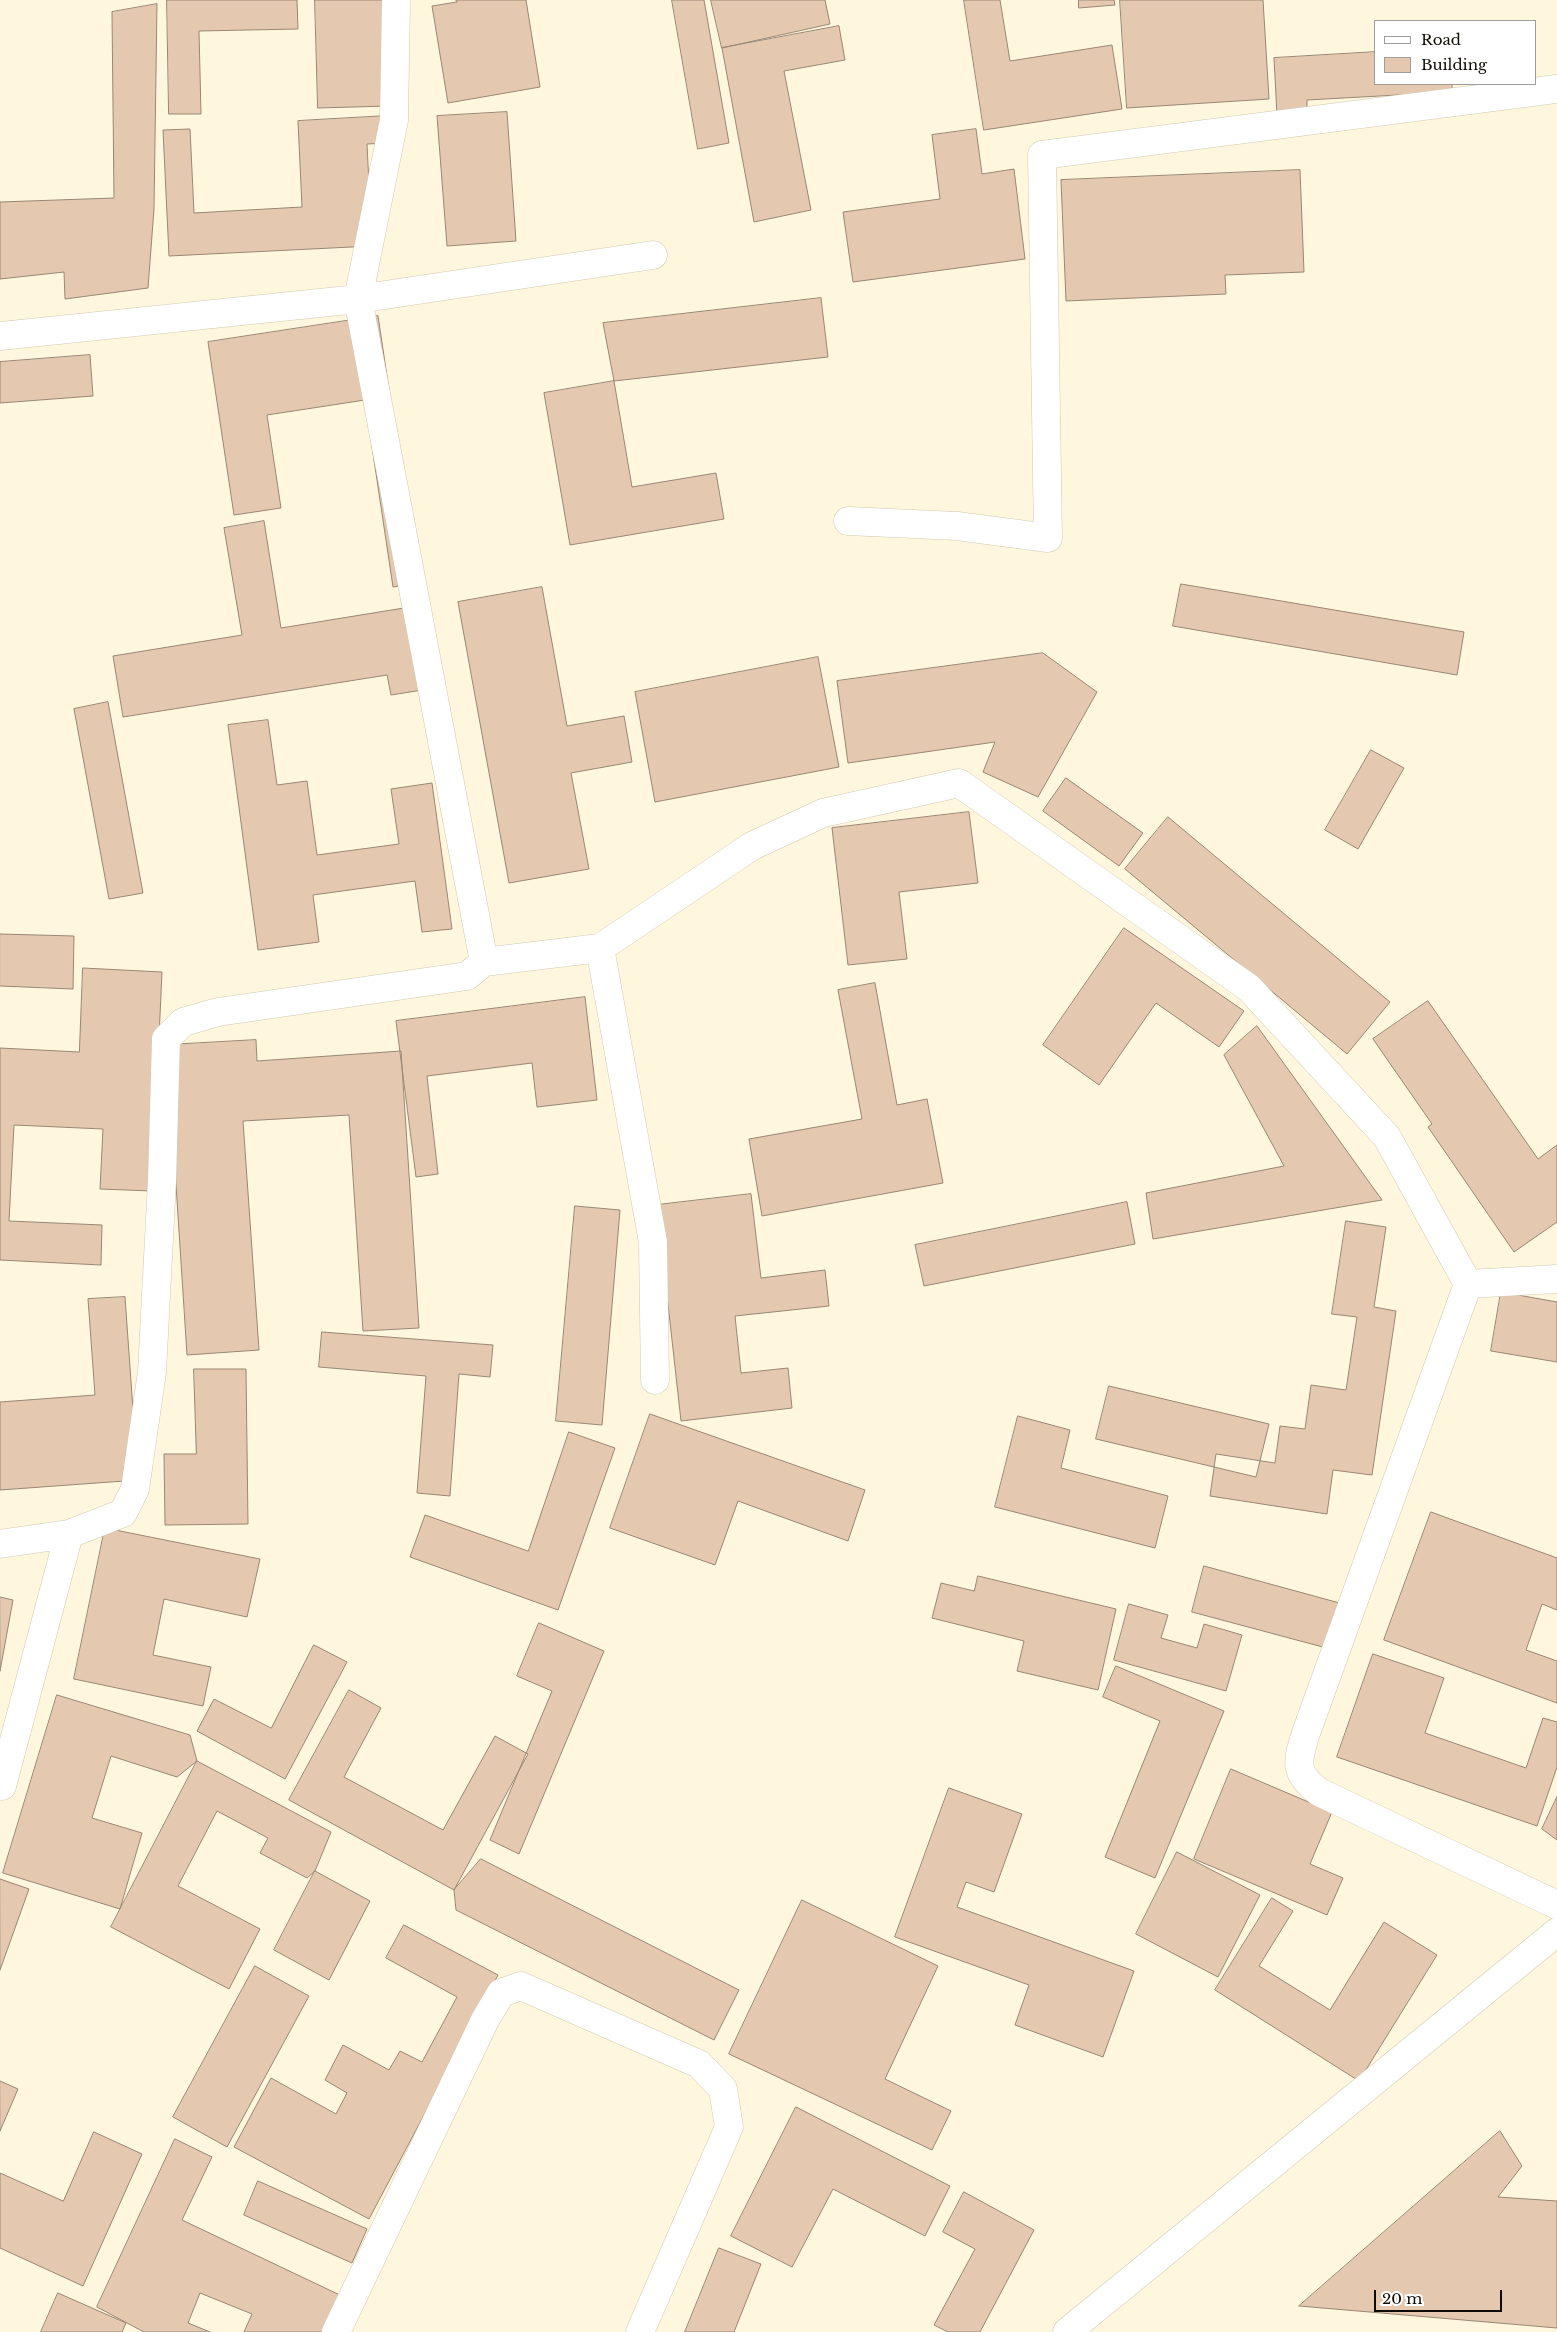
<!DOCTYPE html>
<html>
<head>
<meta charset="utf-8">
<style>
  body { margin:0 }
  #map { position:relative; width:1557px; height:2332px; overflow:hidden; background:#fff7dd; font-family:"Libre Baskerville",serif }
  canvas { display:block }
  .legend { position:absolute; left:1374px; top:20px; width:162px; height:65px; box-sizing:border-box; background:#fff; border:1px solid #9f9d9b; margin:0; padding:6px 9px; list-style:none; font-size:15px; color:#0e0b04 }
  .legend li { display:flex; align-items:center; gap:10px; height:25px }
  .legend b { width:25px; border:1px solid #9f9d9b }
  .scale { position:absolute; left:1374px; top:2290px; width:128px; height:22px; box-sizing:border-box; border:2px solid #0e0b04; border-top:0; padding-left:6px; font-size:15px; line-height:18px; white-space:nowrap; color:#0e0b04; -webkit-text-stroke:4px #fff; paint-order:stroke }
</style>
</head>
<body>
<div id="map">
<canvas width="1557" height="2332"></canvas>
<ul class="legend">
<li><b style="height:6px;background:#fff"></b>Road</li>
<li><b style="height:14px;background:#e4c9b0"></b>Building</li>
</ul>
<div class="scale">20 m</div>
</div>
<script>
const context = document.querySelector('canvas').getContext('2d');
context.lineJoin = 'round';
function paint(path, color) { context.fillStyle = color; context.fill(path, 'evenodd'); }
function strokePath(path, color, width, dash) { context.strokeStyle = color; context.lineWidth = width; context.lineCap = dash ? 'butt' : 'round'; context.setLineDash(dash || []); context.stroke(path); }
const building = new Path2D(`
  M 167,0 L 297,0 L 298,29 L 199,31 L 201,114 L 169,114 Z
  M 315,0 L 386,0 L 389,106 L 318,108 Z
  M 456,0 L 526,0 L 540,87 L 448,103 L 432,6 L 457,2 Z
  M 672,0 L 704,0 L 729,143 L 698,149 Z
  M 711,0 L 825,0 L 830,24 L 722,48 Z
  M 964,0 L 1000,0 L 1010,61 L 1112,45 L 1122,109 L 984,130 Z
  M 1079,0 L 1114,0 L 1115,5 L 1079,8 Z
  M 1120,0 L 1263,0 L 1269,99 L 1127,108 Z
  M 157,4 L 154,209 L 148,288 L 65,299 L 64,272 L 0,279 L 0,202 L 114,198 L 112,12 Z
  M 839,26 L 845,60 L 784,71 L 811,210 L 754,222 L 722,48 Z
  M 1376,52 L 1376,84 L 1452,84 L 1452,92 L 1307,100 L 1307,111 L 1277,115 L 1274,58 Z
  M 507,112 L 516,241 L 447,246 L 437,116 Z
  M 386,116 L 387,143 L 367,144 L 372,246 L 169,256 L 163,130 L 190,129 L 194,213 L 302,207 L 298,121 Z
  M 976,129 L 982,174 L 1014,169 L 1025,259 L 853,282 L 843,212 L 940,199 L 932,135 Z
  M 1300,170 L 1304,272 L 1225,275 L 1226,294 L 1066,301 L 1061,180 Z
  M 821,298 L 828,357 L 614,381 L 603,323 Z
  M 378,316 L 418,583 L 393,587 L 365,400 L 267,415 L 281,508 L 234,515 L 208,342 Z
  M 90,355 L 93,396 L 0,403 L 0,362 Z
  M 614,381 L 632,487 L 716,473 L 724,519 L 570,545 L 544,393 Z
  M 264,521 L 281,628 L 416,606 L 429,689 L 391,695 L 387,675 L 123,717 L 113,656 L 242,635 L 224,528 Z
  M 1181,584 L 1464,632 L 1457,675 L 1173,626 Z
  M 542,587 L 567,726 L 624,716 L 632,762 L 571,773 L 589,869 L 509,883 L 458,602 Z
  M 1043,653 L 1097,692 L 1038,797 L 983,772 L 995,742 L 848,763 L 837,681 Z
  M 818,657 L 839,767 L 655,802 L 635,692 Z
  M 108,702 L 143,893 L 109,899 L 74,709 Z
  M 268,720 L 277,785 L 307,781 L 317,855 L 399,844 L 391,789 L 432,783 L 452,929 L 422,932 L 415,881 L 313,895 L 319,942 L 258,950 L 228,725 Z
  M 1371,750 L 1404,768 L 1358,849 L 1325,830 Z
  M 1066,778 L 1143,833 L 1119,866 L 1043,811 Z
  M 969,812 L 978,883 L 899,892 L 907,959 L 848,965 L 832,828 Z
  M 1168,817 L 1390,1002 L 1347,1054 L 1125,869 Z
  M 1124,928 L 1244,1011 L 1219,1047 L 1156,1003 L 1099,1085 L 1043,1045 Z
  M 0,934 L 74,936 L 73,989 L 0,986 Z
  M 83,968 L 162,972 L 152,1191 L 100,1189 L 103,1129 L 14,1125 L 9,1221 L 102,1225 L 101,1265 L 0,1260 L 0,1048 L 79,1052 Z
  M 875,983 L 897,1105 L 927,1099 L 943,1183 L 762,1216 L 749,1139 L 862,1119 L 838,990 Z
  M 585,997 L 597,1100 L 537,1107 L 532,1063 L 427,1076 L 438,1174 L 416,1177 L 396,1021 Z
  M 1428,1001 L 1538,1159 L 1557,1145 L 1557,1222 L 1514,1252 L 1428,1127 L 1432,1124 L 1373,1039 Z
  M 1257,1026 L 1382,1200 L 1153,1239 L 1146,1193 L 1284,1166 L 1224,1055 Z
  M 256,1040 L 257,1061 L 401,1051 L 419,1328 L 363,1331 L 349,1115 L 243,1121 L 259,1350 L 187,1355 L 167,1045 Z
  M 751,1194 L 761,1278 L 825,1270 L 829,1306 L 735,1316 L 741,1373 L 788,1368 L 792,1408 L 681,1421 L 657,1205 Z
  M 1127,1202 L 1135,1244 L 924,1286 L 915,1245 Z
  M 575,1206 L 620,1210 L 602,1425 L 556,1421 Z
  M 1346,1221 L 1386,1227 L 1374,1307 L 1396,1311 L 1372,1475 L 1333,1470 L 1327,1514 L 1210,1496 L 1216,1454 L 1275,1463 L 1280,1426 L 1305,1429 L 1311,1385 L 1346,1390 L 1357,1317 L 1332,1314 Z
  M 1501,1292 L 1557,1302 L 1557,1362 L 1491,1351 Z
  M 125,1297 L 138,1480 L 0,1490 L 0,1402 L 95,1395 L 88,1299 Z
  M 322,1332 L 493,1345 L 490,1377 L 459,1374 L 450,1496 L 417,1493 L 426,1376 L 319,1367 Z
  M 194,1369 L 246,1369 L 248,1524 L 165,1525 L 164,1454 L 196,1454 Z
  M 1109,1386 L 1269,1424 L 1256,1477 L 1096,1439 Z
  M 650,1414 L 865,1490 L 848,1541 L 738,1501 L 715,1565 L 610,1528 Z
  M 1018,1416 L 1070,1430 L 1061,1468 L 1168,1496 L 1155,1548 L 995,1507 Z
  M 569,1432 L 615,1448 L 558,1610 L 410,1557 L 425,1515 L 528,1551 Z
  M 1431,1512 L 1557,1558 L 1557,1610 L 1542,1604 L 1526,1650 L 1557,1661 L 1557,1703 L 1384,1640 Z
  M 105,1528 L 260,1559 L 247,1617 L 164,1599 L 153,1655 L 211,1667 L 203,1706 L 74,1679 Z
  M 1204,1566 L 1347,1605 L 1334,1650 L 1192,1612 Z
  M 978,1576 L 1116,1609 L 1098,1690 L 1017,1671 L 1024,1641 L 932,1618 L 941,1583 L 974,1591 Z
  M 0,1597 L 13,1600 L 0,1671 Z
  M 1129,1604 L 1168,1615 L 1161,1638 L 1197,1648 L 1204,1624 L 1242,1635 L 1226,1691 L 1114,1660 Z
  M 539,1623 L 604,1651 L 519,1854 L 490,1840 L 552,1691 L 517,1676 Z
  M 314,1645 L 347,1662 L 285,1779 L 197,1731 L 214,1699 L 271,1728 Z
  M 1373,1654 L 1444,1678 L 1425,1733 L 1526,1768 L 1543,1718 L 1557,1722 L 1557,1767 L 1537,1826 L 1337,1757 Z
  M 1116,1666 L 1224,1711 L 1155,1878 L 1105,1857 L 1160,1721 L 1103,1697 Z
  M 349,1690 L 381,1708 L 344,1777 L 443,1830 L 495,1736 L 528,1754 L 454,1890 L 289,1800 Z
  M 57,1695 L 190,1735 L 197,1761 L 177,1777 L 111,1756 L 92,1818 L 142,1833 L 120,1909 L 3,1873 Z
  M 197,1761 L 331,1832 L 315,1871 L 307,1878 L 260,1853 L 268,1838 L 217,1811 L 178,1886 L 260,1929 L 229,1989 L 111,1927 Z
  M 1231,1769 L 1332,1812 L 1310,1864 L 1343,1878 L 1327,1915 L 1194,1859 Z
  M 949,1788 L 1022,1814 L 994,1892 L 966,1882 L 957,1907 L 1134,1971 L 1103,2057 L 1015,2025 L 1029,1985 L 895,1937 Z
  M 1557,1797 L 1557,1840 L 1542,1829 Z
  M 1177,1852 L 1260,1895 L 1218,1977 L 1136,1934 Z
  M 481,1859 L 739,1990 L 714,2040 L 456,1910 L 454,1890 Z
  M 315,1871 L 370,1901 L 329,1980 L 274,1950 Z
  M 0,1879 L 29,1889 L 0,1970 Z
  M 1272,1898 L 1293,1911 L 1259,1966 L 1330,2010 L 1384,1922 L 1437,1955 L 1359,2081 L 1215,1990 Z
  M 802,1900 L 938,1966 L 885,2079 L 951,2111 L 932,2150 L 729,2054 Z
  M 404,1925 L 498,1975 L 369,2219 L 234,2147 L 271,2078 L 336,2114 L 347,2093 L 325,2080 L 343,2045 L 389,2070 L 400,2051 L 422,2062 L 457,1997 L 386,1958 Z
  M 255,1966 L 309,1996 L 227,2147 L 173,2117 Z
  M 0,2081 L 18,2089 L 0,2131 Z
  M 796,2107 L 950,2186 L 925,2236 L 833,2189 L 792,2267 L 731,2236 Z
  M 1500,2131 L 1522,2166 L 1498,2197 L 1557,2201 L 1557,2328 L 1299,2306 Z
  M 94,2132 L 142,2154 L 83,2286 L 0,2248 L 0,2173 L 63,2201 Z
  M 175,2139 L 212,2157 L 182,2220 L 344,2297 L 327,2332 L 244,2332 L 252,2314 L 200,2293 L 188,2323 L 210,2332 L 144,2332 L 97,2307 Z
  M 258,2181 L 367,2229 L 352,2263 L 244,2215 Z
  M 964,2192 L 1034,2230 L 980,2332 L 948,2332 L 934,2325 L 975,2249 L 943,2232 Z
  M 719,2248 L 761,2264 L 734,2332 L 685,2332 Z
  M 58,2293 L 126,2323 L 122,2332 L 41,2332 Z`);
const street = new Path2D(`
  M 0,336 L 358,299 L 653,255
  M 848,521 L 957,526 L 1048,538 L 1042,155 L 1557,89
  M 600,948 L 752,846 L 823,813 L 959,783 L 1249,988 L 1387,1137 L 1468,1284 L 1306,1733 C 1297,1762 1293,1772 1319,1792 L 1557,1905
  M 484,962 L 600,948 L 653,1242 L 655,1380
  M 1468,1284 L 1557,1279
  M 0,1544 L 69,1534 L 123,1513 L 135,1489 L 152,1372 L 162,1181 L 166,1039 L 183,1022 L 218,1012 L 467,976 L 484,962 L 358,299 L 394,120 L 396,0
  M 2,1786 L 69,1534
  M 336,2332 L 485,2020 L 501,1993 L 521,1986 L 699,2064 L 723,2089 L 729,2127 L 640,2332
  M 1067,2332 L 1557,1932`);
paint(building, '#e4c9b0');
strokePath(building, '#998675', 1);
strokePath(street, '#d1c9b0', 29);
strokePath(street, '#fff', 28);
</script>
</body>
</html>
